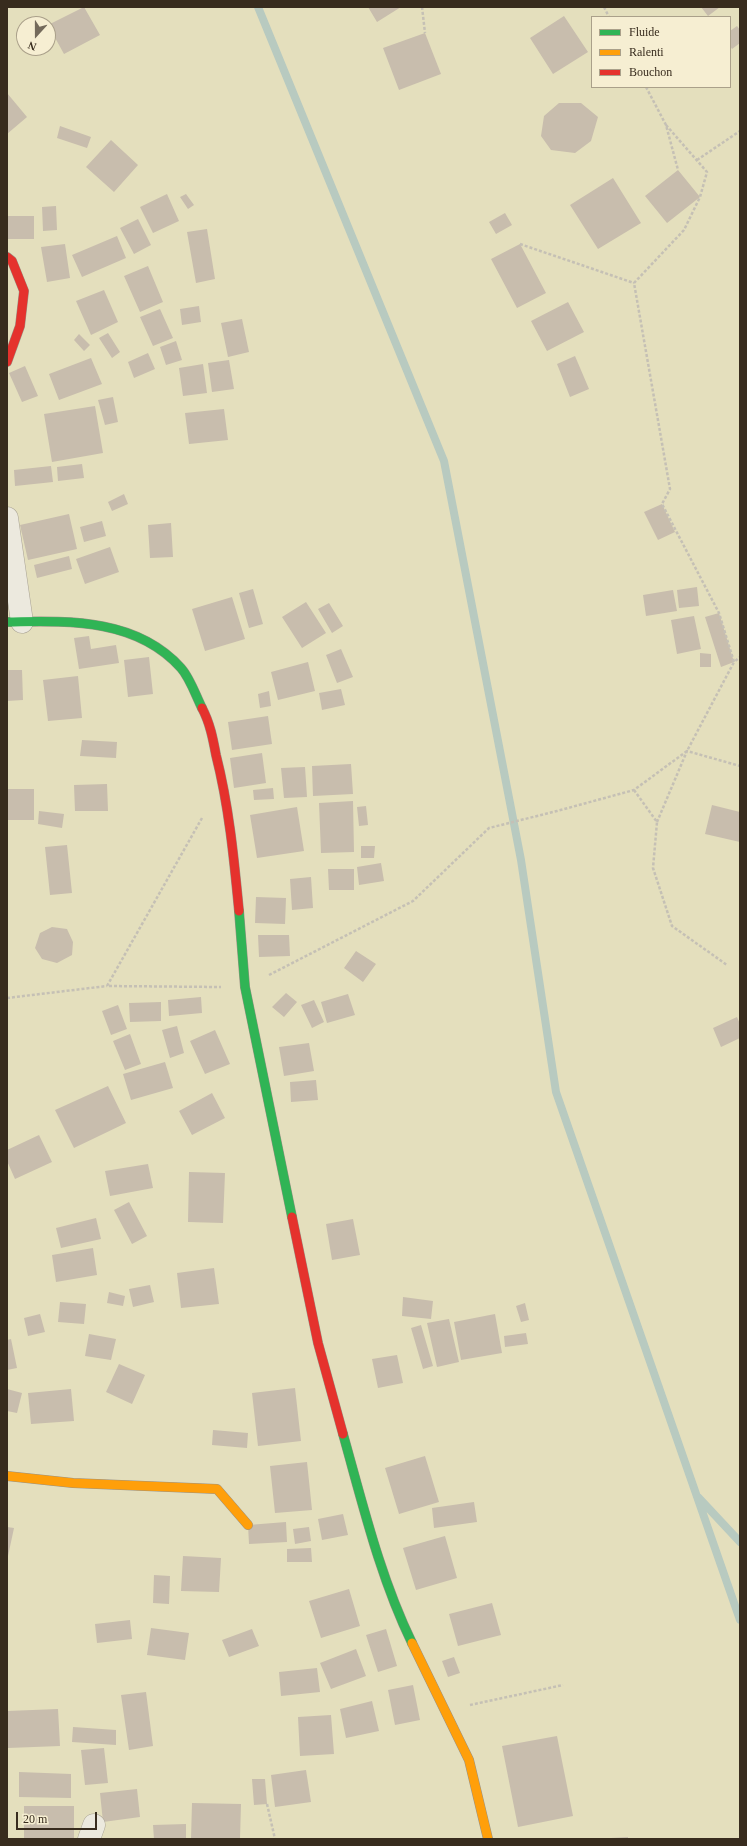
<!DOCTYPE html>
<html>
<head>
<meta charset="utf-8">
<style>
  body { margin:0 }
  #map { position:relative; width:747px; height:1846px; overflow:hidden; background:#e4decc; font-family:"Times New Roman",serif }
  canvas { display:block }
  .frame { position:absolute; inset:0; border:8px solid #382c1e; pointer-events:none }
  .legend { position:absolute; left:591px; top:16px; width:140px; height:72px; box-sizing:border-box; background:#f6eed2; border:1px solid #aaa08a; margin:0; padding:5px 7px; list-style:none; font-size:12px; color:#382c1e }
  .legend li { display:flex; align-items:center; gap:8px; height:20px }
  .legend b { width:20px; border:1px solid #aaa08a }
  .north { position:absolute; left:16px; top:16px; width:40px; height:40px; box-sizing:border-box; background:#f6eed2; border:1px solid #aaa08a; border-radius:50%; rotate:201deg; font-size:11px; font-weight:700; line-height:16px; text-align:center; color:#382c1e }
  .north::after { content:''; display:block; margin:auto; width:14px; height:18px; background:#746a5b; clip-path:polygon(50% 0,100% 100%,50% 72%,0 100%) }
  .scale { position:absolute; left:16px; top:1812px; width:81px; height:18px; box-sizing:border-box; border:2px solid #382c1e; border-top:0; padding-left:5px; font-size:12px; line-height:14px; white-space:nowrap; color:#382c1e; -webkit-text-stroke:3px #f6eed2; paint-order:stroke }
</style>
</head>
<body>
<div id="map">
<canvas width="747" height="1846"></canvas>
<div class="frame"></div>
<ul class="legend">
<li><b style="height:5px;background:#30b455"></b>Fluide</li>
<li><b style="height:5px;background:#ff9f0a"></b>Ralenti</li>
<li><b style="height:5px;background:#e5322d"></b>Bouchon</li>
</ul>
<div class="north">N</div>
<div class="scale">20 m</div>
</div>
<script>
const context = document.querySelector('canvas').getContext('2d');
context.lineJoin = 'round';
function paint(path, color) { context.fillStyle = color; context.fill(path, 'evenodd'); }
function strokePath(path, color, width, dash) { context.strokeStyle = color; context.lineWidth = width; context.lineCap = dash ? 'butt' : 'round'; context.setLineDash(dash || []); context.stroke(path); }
const farmland = new Path2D(`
  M 7,7 L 740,7 L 740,1839 L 7,1839 ZM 592,17 L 730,17 L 730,87 L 592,87 ZM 24,24 L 48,24 L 48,48 L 24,48 Z`);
const stream = new Path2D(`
  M 258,7 L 444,461 L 521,860 L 556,1092 L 740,1620
  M 698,1497 L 740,1542`);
const building = new Path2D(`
  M 84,7 L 100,35 L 64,54 L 48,25 Z
  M 368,7 L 401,7 L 377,22 Z
  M 701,7 L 720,7 L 708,16 Z
  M 564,16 L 588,52 L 553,74 L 530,38 Z
  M 737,26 L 740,30 L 740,43 L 732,49 L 730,46 L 730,31 Z
  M 425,33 L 441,74 L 399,90 L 383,48 Z
  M 7,93 L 27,117 L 7,134 Z
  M 559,103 L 581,103 L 598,117 L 591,141 L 575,153 L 551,150 L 541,136 L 544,116 Z
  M 60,126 L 91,137 L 87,148 L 57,138 Z
  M 111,140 L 138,165 L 114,192 L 86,167 Z
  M 678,170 L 700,197 L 667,223 L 645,196 Z
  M 613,178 L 641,223 L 598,249 L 570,205 Z
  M 167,194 L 179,221 L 153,233 L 140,207 Z
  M 186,194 L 194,205 L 188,209 L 180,197 Z
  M 56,206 L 57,230 L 43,231 L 42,207 Z
  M 505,213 L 512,225 L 496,234 L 489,222 Z
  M 7,216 L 34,216 L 34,239 L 7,239 Z
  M 138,219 L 151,245 L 134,254 L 120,228 Z
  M 207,229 L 215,279 L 196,283 L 187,232 Z
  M 117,236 L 126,258 L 82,277 L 72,255 Z
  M 65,244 L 70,278 L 47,282 L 41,247 Z
  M 520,244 L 546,293 L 517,308 L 491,259 Z
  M 148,266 L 163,302 L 140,312 L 124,276 Z
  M 104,290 L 118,322 L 91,335 L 76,301 Z
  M 568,302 L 584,332 L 547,351 L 531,321 Z
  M 199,306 L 201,322 L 182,325 L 180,309 Z
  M 160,309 L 173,338 L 153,346 L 140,317 Z
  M 242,319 L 249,352 L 228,357 L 221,323 Z
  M 108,333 L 120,352 L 112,358 L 99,338 Z
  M 79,334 L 90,345 L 84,351 L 74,340 Z
  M 176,341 L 182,360 L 166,365 L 160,347 Z
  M 148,353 L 155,369 L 134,378 L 128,362 Z
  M 575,356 L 589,389 L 570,397 L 557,364 Z
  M 91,358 L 102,384 L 59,400 L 49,374 Z
  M 229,360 L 234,389 L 212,392 L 208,363 Z
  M 203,364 L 207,393 L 183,396 L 179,368 Z
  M 25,366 L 38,396 L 22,402 L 9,373 Z
  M 113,397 L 118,422 L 105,425 L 98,400 Z
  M 95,406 L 103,453 L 52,462 L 44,414 Z
  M 224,409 L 228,440 L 189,444 L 185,413 Z
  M 82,464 L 84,478 L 58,481 L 57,467 Z
  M 51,466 L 53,482 L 15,486 L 14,470 Z
  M 124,494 L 128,504 L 112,511 L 108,502 Z
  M 662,504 L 675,532 L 658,540 L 644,512 Z
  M 69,514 L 77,549 L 28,560 L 20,525 Z
  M 102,521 L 106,536 L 84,542 L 80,527 Z
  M 171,523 L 173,557 L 150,558 L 148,525 Z
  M 110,547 L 119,572 L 85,584 L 76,559 Z
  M 69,556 L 72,569 L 37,578 L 34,565 Z
  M 697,587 L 699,606 L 679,608 L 677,590 Z
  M 253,589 L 263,624 L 249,628 L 239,593 Z
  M 673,590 L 677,611 L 646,616 L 643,595 Z
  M 232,597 L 245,639 L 205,651 L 192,609 Z
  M 306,602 L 326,633 L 302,648 L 282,617 Z
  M 329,603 L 343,626 L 332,633 L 318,609 Z
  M 719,613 L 734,662 L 721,667 L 705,617 Z
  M 694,616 L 701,649 L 677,654 L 671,620 Z
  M 89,636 L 91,649 L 116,645 L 119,663 L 79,669 L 74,638 Z
  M 341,649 L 353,677 L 337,683 L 326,655 Z
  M 700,653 L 711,654 L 711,667 L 700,667 Z
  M 149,657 L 153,694 L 128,697 L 124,660 Z
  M 308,662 L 315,691 L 278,700 L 271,672 Z
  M 7,670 L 22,670 L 23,700 L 7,701 Z
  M 78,676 L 82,718 L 48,721 L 43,680 Z
  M 341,689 L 345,705 L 322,710 L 319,693 Z
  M 269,691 L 271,706 L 260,708 L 258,694 Z
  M 268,716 L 272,744 L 232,750 L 228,722 Z
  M 82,740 L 117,742 L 116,758 L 80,756 Z
  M 262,753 L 266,783 L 234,788 L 230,758 Z
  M 351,764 L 353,794 L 313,796 L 312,766 Z
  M 305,767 L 307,797 L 284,798 L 281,768 Z
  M 107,784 L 108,811 L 75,811 L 74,785 Z
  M 273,788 L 274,799 L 254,800 L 253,790 Z
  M 7,789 L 34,789 L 34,820 L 7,820 Z
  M 353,801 L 354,852 L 321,853 L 319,803 Z
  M 712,805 L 740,812 L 740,842 L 705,834 Z
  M 366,806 L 368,825 L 359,826 L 357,807 Z
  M 297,807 L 304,851 L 257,858 L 250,815 Z
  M 39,811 L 64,814 L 62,828 L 38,824 Z
  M 67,845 L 72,893 L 50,895 L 45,847 Z
  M 361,846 L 375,846 L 374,858 L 361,858 Z
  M 381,863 L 384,881 L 359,885 L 357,867 Z
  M 328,869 L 354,869 L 354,890 L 329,890 Z
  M 311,877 L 313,908 L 292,910 L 290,879 Z
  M 256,897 L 286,898 L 285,924 L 255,923 Z
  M 52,927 L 67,929 L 73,942 L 72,955 L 57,963 L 42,959 L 35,948 L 40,933 Z
  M 258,935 L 289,935 L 290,956 L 259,957 Z
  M 356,951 L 376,964 L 363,982 L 344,968 Z
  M 286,993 L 297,1002 L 284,1017 L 272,1007 Z
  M 348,994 L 355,1015 L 327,1023 L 321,1002 Z
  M 201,997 L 202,1013 L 169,1016 L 168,1000 Z
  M 314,1000 L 324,1022 L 312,1028 L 301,1005 Z
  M 161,1002 L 161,1021 L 130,1022 L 129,1003 Z
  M 118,1005 L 127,1029 L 111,1035 L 102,1011 Z
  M 737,1017 L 740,1024 L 740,1038 L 721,1047 L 713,1028 Z
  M 177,1026 L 184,1053 L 170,1058 L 162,1030 Z
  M 215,1030 L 230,1064 L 205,1074 L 190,1041 Z
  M 130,1034 L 141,1064 L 125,1070 L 113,1041 Z
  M 309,1043 L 314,1071 L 284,1076 L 279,1047 Z
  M 165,1062 L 173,1088 L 131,1100 L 123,1074 Z
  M 316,1080 L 318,1100 L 291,1102 L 290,1082 Z
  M 108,1086 L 126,1123 L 74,1148 L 55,1110 Z
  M 212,1093 L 225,1118 L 192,1135 L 179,1111 Z
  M 39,1135 L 52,1162 L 15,1179 L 7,1161 L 7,1150 Z
  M 148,1164 L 153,1188 L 110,1196 L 105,1171 Z
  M 189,1172 L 225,1173 L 223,1223 L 188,1222 Z
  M 129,1202 L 147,1236 L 132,1244 L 114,1210 Z
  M 96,1218 L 101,1239 L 61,1248 L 56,1228 Z
  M 353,1219 L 360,1255 L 332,1260 L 326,1224 Z
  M 93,1248 L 97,1275 L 56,1282 L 52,1255 Z
  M 214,1268 L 219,1304 L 181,1308 L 177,1273 Z
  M 150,1285 L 154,1302 L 133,1307 L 129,1289 Z
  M 109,1292 L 125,1296 L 123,1306 L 107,1303 Z
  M 403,1297 L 433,1301 L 431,1319 L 402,1316 Z
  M 60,1302 L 86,1304 L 84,1324 L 58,1322 Z
  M 525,1303 L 529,1320 L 521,1322 L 516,1306 Z
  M 40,1314 L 45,1332 L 28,1336 L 24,1318 Z
  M 495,1314 L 502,1353 L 461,1360 L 454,1322 Z
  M 449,1319 L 459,1362 L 437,1367 L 427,1323 Z
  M 421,1325 L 433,1366 L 423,1369 L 411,1328 Z
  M 526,1333 L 528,1344 L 505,1347 L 504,1336 Z
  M 89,1334 L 116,1339 L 111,1360 L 85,1356 Z
  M 11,1339 L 17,1368 L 7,1370 L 7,1340 Z
  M 397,1355 L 403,1383 L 378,1388 L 372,1359 Z
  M 119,1364 L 145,1375 L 132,1404 L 106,1392 Z
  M 295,1388 L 301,1441 L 258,1446 L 252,1393 Z
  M 7,1389 L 22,1393 L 17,1413 L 7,1411 Z
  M 71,1389 L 74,1421 L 31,1424 L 28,1393 Z
  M 213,1430 L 248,1433 L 247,1448 L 212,1445 Z
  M 425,1456 L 439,1502 L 399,1514 L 385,1468 Z
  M 307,1462 L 312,1510 L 275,1513 L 270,1466 Z
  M 474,1502 L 477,1522 L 434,1528 L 432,1508 Z
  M 343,1514 L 348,1535 L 322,1540 L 318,1519 Z
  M 286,1522 L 287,1542 L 249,1544 L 248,1525 Z
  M 7,1527 L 14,1528 L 8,1556 L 7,1556 Z
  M 309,1527 L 311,1541 L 295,1544 L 293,1529 Z
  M 445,1536 L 457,1578 L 416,1590 L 403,1548 Z
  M 311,1548 L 312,1562 L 287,1562 L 287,1549 Z
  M 183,1556 L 221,1558 L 219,1592 L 181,1591 Z
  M 154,1575 L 170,1576 L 169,1604 L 153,1603 Z
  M 349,1589 L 360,1626 L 321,1638 L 309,1601 Z
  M 492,1603 L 501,1635 L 458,1646 L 449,1614 Z
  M 130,1620 L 132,1639 L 97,1643 L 95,1624 Z
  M 151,1628 L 189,1633 L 185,1660 L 147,1655 Z
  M 252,1629 L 259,1646 L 229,1657 L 222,1640 Z
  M 386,1629 L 397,1666 L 378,1672 L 366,1635 Z
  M 356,1649 L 366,1676 L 331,1689 L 320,1663 Z
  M 454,1657 L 460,1673 L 448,1677 L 442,1661 Z
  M 317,1668 L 320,1692 L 281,1696 L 279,1672 Z
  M 413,1685 L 420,1720 L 395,1725 L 388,1690 Z
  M 146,1692 L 153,1746 L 129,1750 L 121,1695 Z
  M 372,1701 L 379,1731 L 346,1738 L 340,1709 Z
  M 58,1709 L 60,1746 L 8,1748 L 7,1711 Z
  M 331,1715 L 334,1754 L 300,1756 L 298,1717 Z
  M 73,1727 L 116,1730 L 116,1745 L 72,1742 Z
  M 557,1736 L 573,1816 L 518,1827 L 502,1746 Z
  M 104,1748 L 108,1783 L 85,1785 L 81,1750 Z
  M 306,1770 L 311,1802 L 275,1807 L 271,1775 Z
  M 19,1772 L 71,1774 L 71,1798 L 19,1797 Z
  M 252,1779 L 265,1779 L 267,1804 L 254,1805 Z
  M 137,1789 L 140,1817 L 103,1822 L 100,1793 Z
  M 192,1803 L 241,1804 L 240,1839 L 191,1839 Z
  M 24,1806 L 74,1806 L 74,1839 L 24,1839 Z
  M 186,1824 L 186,1839 L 154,1839 L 153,1825 Z
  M 628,1837 L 628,1839 L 611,1839 L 611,1838 Z`);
const path = new Path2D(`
  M 422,7 L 425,33
  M 604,7 L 609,17
  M 646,87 L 666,125 L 678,170
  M 666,125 L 707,172 L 700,197 L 684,230 L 634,283 L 670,489 L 662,504 L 719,613 L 734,662 L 740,657
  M 697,160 L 740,131
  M 520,244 L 634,283
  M 634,790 L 657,822 L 653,868 L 672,926 L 727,965
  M 202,818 L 107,986 L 221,987
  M 657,822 L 687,751 L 740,766
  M 269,975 L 413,901 L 489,828 L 557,811 L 634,790 L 687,751 L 734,662
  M 7,998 L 107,986
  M 470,1705 L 563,1685
  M 267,1804 L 275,1839`);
const street = new Path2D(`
  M 7,518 L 22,622
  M 89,1839 L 94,1825`);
const fast = new Path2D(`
  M 7,622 C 68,621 136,618 181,668 C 190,678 196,696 202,708
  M 239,911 L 245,987 L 292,1217
  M 343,1434 C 363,1505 380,1577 412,1643`);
const slow = new Path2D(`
  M 7,1476 L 73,1483 L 217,1489 L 248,1525
  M 412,1643 L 469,1760 L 488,1839`);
const jam = new Path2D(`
  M 7,257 L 12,261 L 24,291 L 20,326 L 7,362
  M 202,708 C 210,723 213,739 216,755 C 229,806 234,859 239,911
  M 292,1217 L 318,1343 L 343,1434`);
paint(farmland, '#e4dfbd');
strokePath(stream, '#b8cac0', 8);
paint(building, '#c8bdad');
strokePath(street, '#a9a395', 23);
strokePath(fast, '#999285', 10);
strokePath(slow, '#999285', 10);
strokePath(jam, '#999285', 10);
strokePath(path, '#c5c0b5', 2.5, [3, 2]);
strokePath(street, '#ece9de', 22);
strokePath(fast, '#30b455', 9);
strokePath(slow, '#ff9f0a', 9);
strokePath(jam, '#e5322d', 9);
</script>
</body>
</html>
